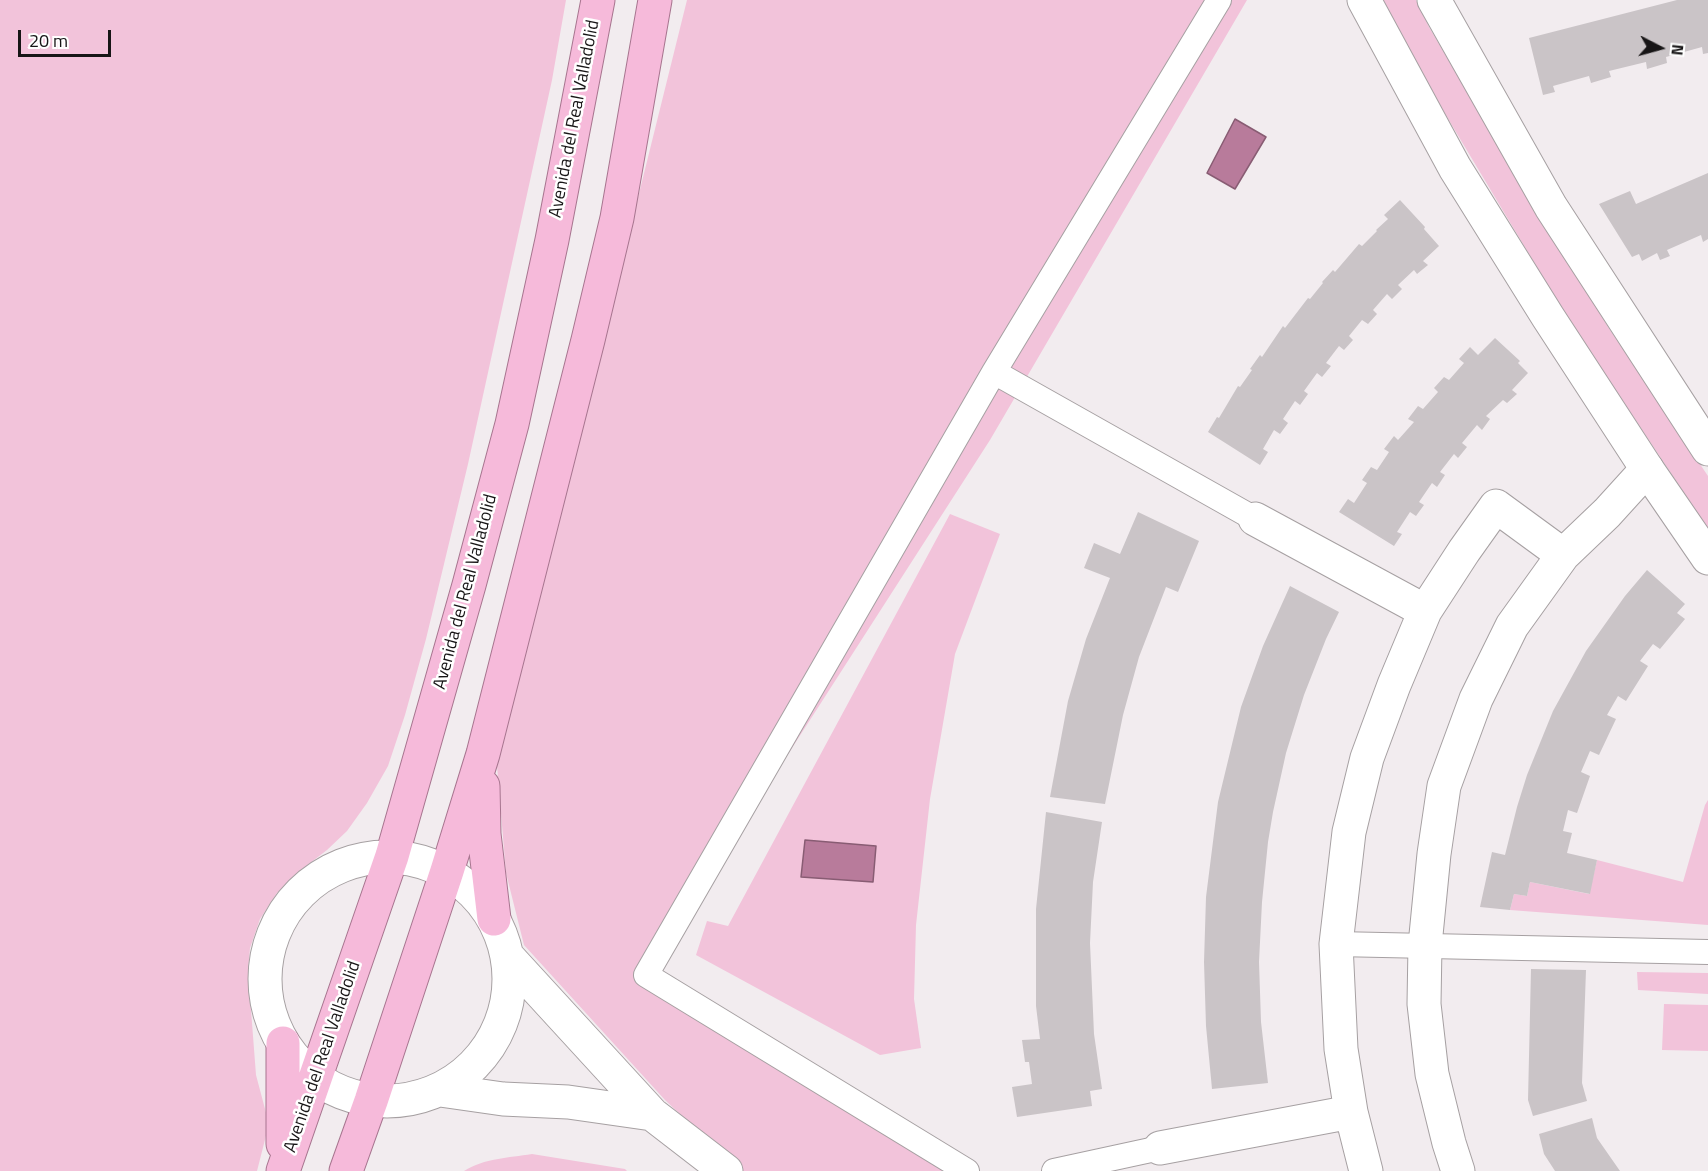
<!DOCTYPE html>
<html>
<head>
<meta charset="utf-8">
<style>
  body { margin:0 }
  #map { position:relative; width:1708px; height:1171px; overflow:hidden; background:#f2ecef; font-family:"Titillium Web",sans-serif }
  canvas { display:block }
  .north { position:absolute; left:1630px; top:18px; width:60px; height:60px; -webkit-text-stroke:4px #fff; paint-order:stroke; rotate:96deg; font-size:16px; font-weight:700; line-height:24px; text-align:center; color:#171516 }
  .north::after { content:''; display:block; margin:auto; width:21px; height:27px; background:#171516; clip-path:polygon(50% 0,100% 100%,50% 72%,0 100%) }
  .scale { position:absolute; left:18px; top:30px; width:93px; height:27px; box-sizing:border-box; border:3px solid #171516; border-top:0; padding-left:8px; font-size:18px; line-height:21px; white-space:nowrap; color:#171516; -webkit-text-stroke:4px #fff; paint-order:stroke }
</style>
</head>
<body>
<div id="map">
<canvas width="1708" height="1171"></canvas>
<div class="north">N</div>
<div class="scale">20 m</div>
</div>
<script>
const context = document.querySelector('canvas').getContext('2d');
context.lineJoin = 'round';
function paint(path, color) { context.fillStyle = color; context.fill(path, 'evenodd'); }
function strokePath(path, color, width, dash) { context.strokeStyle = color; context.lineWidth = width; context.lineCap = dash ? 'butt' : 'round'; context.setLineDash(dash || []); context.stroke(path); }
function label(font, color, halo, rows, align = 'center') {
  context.font = font + ' "Titillium Web",sans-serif'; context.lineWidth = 5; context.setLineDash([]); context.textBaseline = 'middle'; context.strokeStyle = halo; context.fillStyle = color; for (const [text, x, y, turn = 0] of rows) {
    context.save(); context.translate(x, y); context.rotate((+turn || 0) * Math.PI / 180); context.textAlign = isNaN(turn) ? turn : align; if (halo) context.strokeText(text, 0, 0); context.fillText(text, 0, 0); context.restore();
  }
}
const green = new Path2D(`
  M 0,0 L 566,0 L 552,80 L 468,464 L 426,639 L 405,715 L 388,766 L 367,803 L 347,831 L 327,850 L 301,870 L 277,893 L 260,919 L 250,948 L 248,971 L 256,1075 L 269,1124 L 257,1171 L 0,1171 Z
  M 687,0 L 1247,0 L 990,440 L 646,975 L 967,1171 L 740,1171 L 665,1100 L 524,945 L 506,873 L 497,766 Z
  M 1381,0 L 1416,0 L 1429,27 L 1501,149 L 1610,330 L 1708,476 L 1708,529 L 1563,311 L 1435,97 Z
  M 950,514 L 1000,534 L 955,654 L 930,799 L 916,925 L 914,999 L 921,1048 L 880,1055 L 696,955 L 707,921 L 728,926 Z
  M 1708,800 L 1708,925 L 1510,910 L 1514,894 L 1527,896 L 1530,882 L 1589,894 L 1597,860 L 1683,882 L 1705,805 Z
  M 1637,972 L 1708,973 L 1708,994 L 1638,990 Z
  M 1664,1004 L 1708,1005 L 1708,1051 L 1662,1050 Z
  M 532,1154 L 625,1169 L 627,1171 L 464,1171 C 485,1158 508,1158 532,1154 Z`);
const water = new Path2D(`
  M 1235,119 L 1266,137 L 1235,189 L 1207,173 Z
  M 805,840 L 876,846 L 873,882 L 801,877 Z`);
const building = new Path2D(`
  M 1677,0 L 1708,0 L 1708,53 L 1703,54 L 1702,47 L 1666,57 L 1667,63 L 1647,69 L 1646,62 L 1609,71 L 1611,77 L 1591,83 L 1589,76 L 1553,86 L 1555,92 L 1543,95 L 1529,38 Z
  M 1708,173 L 1708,239 L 1703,242 L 1701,235 L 1667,250 L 1670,256 L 1660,260 L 1657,253 L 1642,261 L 1639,254 L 1632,257 L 1599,204 L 1630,191 L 1636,204 Z
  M 1400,200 L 1425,227 L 1424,229 L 1439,246 L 1423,261 L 1428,265 L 1417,274 L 1414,270 L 1398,285 L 1402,289 L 1392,299 L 1387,294 L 1373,310 L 1377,314 L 1368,324 L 1362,320 L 1349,336 L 1353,340 L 1344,350 L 1339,346 L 1326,363 L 1331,366 L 1322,377 L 1317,373 L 1304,391 L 1308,394 L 1300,405 L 1295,401 L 1283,419 L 1288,423 L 1280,434 L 1274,430 L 1263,449 L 1268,452 L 1260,465 L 1208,432 L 1217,417 L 1219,418 L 1238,386 L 1240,387 L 1252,370 L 1250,369 L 1260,355 L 1262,357 L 1283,326 L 1285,328 L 1308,298 L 1310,299 L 1323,283 L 1322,282 L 1333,270 L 1335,272 L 1359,244 L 1362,246 L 1377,231 L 1376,230 L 1388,219 L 1384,215 Z
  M 1495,338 L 1520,361 L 1518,363 L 1528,373 L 1512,390 L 1517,394 L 1507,403 L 1503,400 L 1486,416 L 1490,419 L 1482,430 L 1477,425 L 1462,443 L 1467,447 L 1458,458 L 1454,454 L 1440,472 L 1445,475 L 1437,487 L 1432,483 L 1419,502 L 1424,505 L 1416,516 L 1410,512 L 1397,532 L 1402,534 L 1394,546 L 1339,512 L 1348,499 L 1354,503 L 1367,483 L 1362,480 L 1371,467 L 1377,470 L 1389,452 L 1384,449 L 1394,436 L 1398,440 L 1414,422 L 1408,419 L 1418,406 L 1423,409 L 1438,392 L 1434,388 L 1444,377 L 1449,380 L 1464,363 L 1459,359 L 1470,347 L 1478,355 Z
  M 1138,512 L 1199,541 L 1178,592 L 1166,587 L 1139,657 L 1123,715 L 1105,804 L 1050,797 L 1068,701 L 1086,639 L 1110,578 L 1084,568 L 1094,543 L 1120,554 Z
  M 1647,570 L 1685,604 L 1677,613 L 1685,619 L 1660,649 L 1653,644 L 1640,661 L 1648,666 L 1626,701 L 1618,696 L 1607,715 L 1616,719 L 1599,755 L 1590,751 L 1581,772 L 1590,776 L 1577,813 L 1568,810 L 1563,831 L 1572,833 L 1567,853 L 1597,860 L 1590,894 L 1530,882 L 1527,896 L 1514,894 L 1510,910 L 1480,907 L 1492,852 L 1505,855 L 1517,807 L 1527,775 L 1553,711 L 1586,651 L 1625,596 Z
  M 1290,586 L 1339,612 L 1326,639 L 1304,695 L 1286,753 L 1273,812 L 1268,842 L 1262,902 L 1259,962 L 1261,1022 L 1268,1083 L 1212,1089 L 1206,1026 L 1204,962 L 1206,897 L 1218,802 L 1241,707 L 1263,646 Z
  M 1046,812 L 1102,822 L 1093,882 L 1090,943 L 1094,1034 L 1102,1089 L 1090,1091 L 1092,1106 L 1017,1117 L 1012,1087 L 1032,1084 L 1029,1062 L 1025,1062 L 1022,1040 L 1040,1039 L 1036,1006 L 1036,909 Z
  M 1531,969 L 1586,970 L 1582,1083 L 1587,1101 L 1533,1116 L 1528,1100 Z
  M 1592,1118 L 1597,1138 L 1620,1171 L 1555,1171 L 1544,1154 L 1539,1134 Z`);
const pedestrian = new Path2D(`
  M 994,372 L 1255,519
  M 1336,944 L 1708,952
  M 967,1171 L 646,975 L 994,372 L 1219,0
  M 1054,1171 L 1160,1148`);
const minor = new Path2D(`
  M 1255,519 L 1425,611
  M265 979a122 122 0 1 1 244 0a122 122 0 1 1-244 0Z
  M 508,957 L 652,1114 L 726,1171
  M 440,1090 L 503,1099 L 568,1102 L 652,1114
  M 1160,1148 L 1351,1112
  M 1366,1171 L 1351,1112 L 1341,1049 L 1336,944 L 1349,832 L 1367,758 L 1394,685 L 1425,611 L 1464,551 L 1496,506 L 1563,555
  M 1458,1171 L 1449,1143 L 1432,1074 L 1424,1004 L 1425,945 L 1434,854 L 1444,786 L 1476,699 L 1512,626 L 1563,555 L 1607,513 L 1647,469`);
const secondary = new Path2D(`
  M 1364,0 L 1455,168 L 1548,317 L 1647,469 L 1708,558
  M 1434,0 L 1551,207 L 1708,449`);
const trunk = new Path2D(`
  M 483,786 L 484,834 L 494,919
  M 283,1043 L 283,1144
  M 283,1171 L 392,856 L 469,585 L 512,424 L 552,240 L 598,0
  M 346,1171 L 371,1101 L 447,871 L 483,754 L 588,340 L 617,218 L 655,0`);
const streetNames = [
  ["Avenida del Real Valladolid",575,119,-79],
  ["Avenida del Real Valladolid",466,592,-75],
  ["Avenida del Real Valladolid",323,1057,-71]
];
paint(green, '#f2c3da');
paint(water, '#b87b9b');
strokePath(water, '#885c73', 1.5);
paint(building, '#cac4c7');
strokePath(pedestrian, '#a6a0a2', 26);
strokePath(minor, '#a6a0a2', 35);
strokePath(secondary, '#a6a0a2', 35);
strokePath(trunk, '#a7758f', 35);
strokePath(pedestrian, '#fff', 24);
strokePath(minor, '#fff', 33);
strokePath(secondary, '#fff', 33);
strokePath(trunk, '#f6bada', 33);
label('18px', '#171516', '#fff', streetNames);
</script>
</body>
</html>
